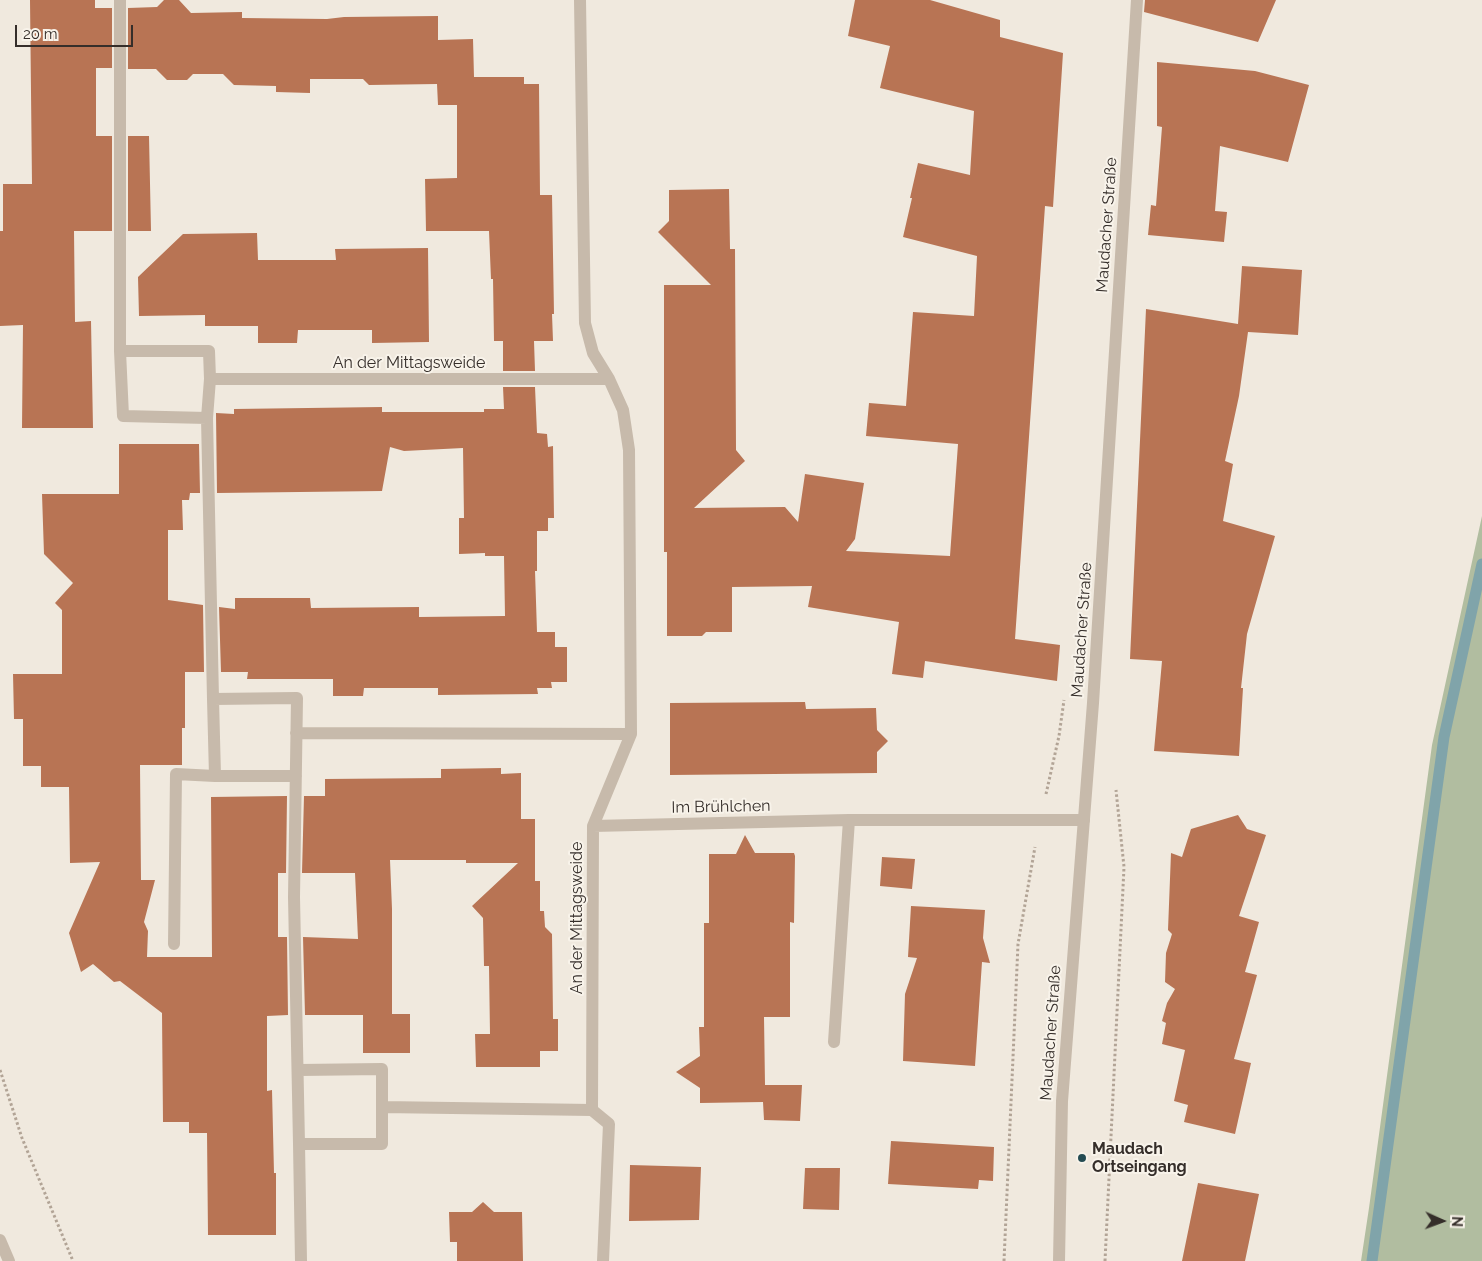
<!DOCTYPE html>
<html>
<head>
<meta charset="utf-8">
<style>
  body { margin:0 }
  #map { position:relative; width:1482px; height:1261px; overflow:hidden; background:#f0e9de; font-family:Raleway,sans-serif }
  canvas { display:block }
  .north { position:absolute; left:1417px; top:1196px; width:50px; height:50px; -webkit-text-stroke:4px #f8f3ea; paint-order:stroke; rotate:92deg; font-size:14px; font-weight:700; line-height:20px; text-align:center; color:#352e2a }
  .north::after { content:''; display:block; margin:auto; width:18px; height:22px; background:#352e2a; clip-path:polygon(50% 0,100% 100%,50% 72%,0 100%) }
  .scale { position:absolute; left:15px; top:25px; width:118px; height:22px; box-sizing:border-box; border:2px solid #352e2a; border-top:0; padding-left:6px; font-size:15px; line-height:18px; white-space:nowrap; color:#352e2a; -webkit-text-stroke:4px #f8f3ea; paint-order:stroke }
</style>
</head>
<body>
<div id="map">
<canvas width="1482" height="1261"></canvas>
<div class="north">N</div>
<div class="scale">20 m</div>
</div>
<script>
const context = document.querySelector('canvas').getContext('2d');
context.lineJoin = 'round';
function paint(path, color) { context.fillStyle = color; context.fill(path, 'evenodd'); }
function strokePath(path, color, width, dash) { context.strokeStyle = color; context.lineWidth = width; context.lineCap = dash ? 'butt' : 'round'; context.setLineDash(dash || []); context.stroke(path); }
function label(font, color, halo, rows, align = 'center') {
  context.font = font + ' Raleway,sans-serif'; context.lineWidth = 4; context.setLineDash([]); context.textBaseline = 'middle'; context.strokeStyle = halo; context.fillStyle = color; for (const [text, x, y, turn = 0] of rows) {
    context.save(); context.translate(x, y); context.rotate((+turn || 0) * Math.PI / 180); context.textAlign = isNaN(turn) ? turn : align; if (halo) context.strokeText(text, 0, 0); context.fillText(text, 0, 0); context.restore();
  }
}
const green = new Path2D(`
  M 1482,516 L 1482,1261 L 1361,1261 L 1369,1208 L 1432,745 Z`);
const stream = new Path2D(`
  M 1372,1261 L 1444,737 L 1482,564`);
const building = new Path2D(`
  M 30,0 L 95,0 L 95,8 L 112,8 L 112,68 L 96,68 L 96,136 L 112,136 L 112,231 L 74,231 L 75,322 L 91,321 L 93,428 L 22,428 L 23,325 L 0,326 L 0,231 L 3,231 L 3,184 L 32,184 Z
  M 164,0 L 179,0 L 191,13 L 242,12 L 242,18 L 327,19 L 344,17 L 438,16 L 438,40 L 473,39 L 474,77 L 524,77 L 524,84 L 539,84 L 540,195 L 552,195 L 554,314 L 552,314 L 553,341 L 534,341 L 535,371 L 503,371 L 503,341 L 494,341 L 493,279 L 491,279 L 489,231 L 426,231 L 425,179 L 457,178 L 457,105 L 438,105 L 437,84 L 369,85 L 363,79 L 310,79 L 310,93 L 276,92 L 276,86 L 234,85 L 223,74 L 193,74 L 187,80 L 167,80 L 156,69 L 128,69 L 128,8 L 157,7 Z
  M 855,0 L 930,0 L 1000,20 L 1000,37 L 1063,53 L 1053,207 L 1045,206 L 1015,639 L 1060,645 L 1057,681 L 925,661 L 923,678 L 892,674 L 899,622 L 808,607 L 812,586 L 732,587 L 732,632 L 706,632 L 702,636 L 667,636 L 667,552 L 664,552 L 664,285 L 711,285 L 658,232 L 669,221 L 669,190 L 729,189 L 730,249 L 735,249 L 736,450 L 745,461 L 694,508 L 785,507 L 798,522 L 805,474 L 864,483 L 855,539 L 846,551 L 950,556 L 958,444 L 866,436 L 869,403 L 906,406 L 913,312 L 974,316 L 977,256 L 903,237 L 912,198 L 910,198 L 918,163 L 970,175 L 974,111 L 880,88 L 890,46 L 848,36 Z
  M 1145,0 L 1276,0 L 1258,42 L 1144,12 Z
  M 1157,62 L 1255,71 L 1309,85 L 1288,162 L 1220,146 L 1215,211 L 1227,212 L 1224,242 L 1148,235 L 1151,205 L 1156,206 L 1162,127 L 1157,126 Z
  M 128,136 L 149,136 L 151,231 L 128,231 Z
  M 257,233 L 258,260 L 336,260 L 335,249 L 428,248 L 429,342 L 372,343 L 372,330 L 298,330 L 297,343 L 258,343 L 258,326 L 205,326 L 205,315 L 139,316 L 138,277 L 183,234 Z
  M 1242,266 L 1302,270 L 1298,335 L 1248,332 L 1239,396 L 1225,461 L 1233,464 L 1223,521 L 1275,536 L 1247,634 L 1241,688 L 1243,688 L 1239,756 L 1154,751 L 1162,661 L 1130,659 L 1146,309 L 1238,324 Z
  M 503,387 L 535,387 L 537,433 L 547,434 L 548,447 L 553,446 L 554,518 L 548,518 L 548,531 L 537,531 L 537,571 L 535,571 L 537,632 L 555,632 L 555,647 L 567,647 L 567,682 L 551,682 L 552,688 L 537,688 L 538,694 L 438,695 L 438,688 L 364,688 L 363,696 L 333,696 L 333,679 L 247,679 L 248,672 L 221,672 L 219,607 L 235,609 L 235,598 L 310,598 L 311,608 L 419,607 L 419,617 L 505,616 L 504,556 L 485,556 L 485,553 L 459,554 L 459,518 L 464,518 L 463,448 L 404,451 L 390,447 L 382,491 L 217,493 L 216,413 L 234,414 L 234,409 L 382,407 L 382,412 L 484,412 L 484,409 L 504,409 Z
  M 119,444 L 199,444 L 200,493 L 190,493 L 189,500 L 182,500 L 183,530 L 168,530 L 168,600 L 203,605 L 204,672 L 185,672 L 185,728 L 182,728 L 182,765 L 140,765 L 141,880 L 155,880 L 144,922 L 148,931 L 147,957 L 212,957 L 211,797 L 287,796 L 286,873 L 278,873 L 278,937 L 287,937 L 288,1015 L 267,1016 L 267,1091 L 272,1090 L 274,1173 L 276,1173 L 276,1235 L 208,1235 L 207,1133 L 189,1133 L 189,1122 L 163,1122 L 162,1013 L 120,981 L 114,982 L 93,964 L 81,972 L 69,933 L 100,862 L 70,863 L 69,787 L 41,787 L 41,766 L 23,766 L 23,719 L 14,719 L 13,674 L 62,674 L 62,610 L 55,603 L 73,583 L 44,554 L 42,494 L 119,494 Z
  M 805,702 L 806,709 L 876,708 L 877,730 L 888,741 L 877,752 L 877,773 L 670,775 L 670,703 Z
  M 501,768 L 501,774 L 521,773 L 521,819 L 535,819 L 535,881 L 540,881 L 540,911 L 544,911 L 545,927 L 552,934 L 553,1019 L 558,1019 L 558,1051 L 540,1051 L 540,1067 L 476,1067 L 475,1034 L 490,1034 L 489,966 L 484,966 L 483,918 L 472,906 L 518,863 L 466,863 L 466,860 L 390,860 L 392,909 L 392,1014 L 410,1014 L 410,1053 L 363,1053 L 363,1015 L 305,1015 L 303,937 L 358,939 L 355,873 L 302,873 L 304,796 L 325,796 L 325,779 L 441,778 L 441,769 Z
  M 1238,815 L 1247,829 L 1266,835 L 1239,916 L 1259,922 L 1245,972 L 1257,975 L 1234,1059 L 1251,1063 L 1235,1134 L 1184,1122 L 1188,1105 L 1174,1101 L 1185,1050 L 1162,1044 L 1166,1023 L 1162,1021 L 1167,1003 L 1175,989 L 1165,982 L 1166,953 L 1172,934 L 1168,930 L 1171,853 L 1182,857 L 1191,829 Z
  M 745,835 L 755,853 L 794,853 L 795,856 L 794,923 L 790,922 L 790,1017 L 764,1017 L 765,1085 L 802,1085 L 800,1121 L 764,1120 L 763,1102 L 700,1103 L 700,1088 L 676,1072 L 700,1056 L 699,1027 L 704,1027 L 704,923 L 709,923 L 709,854 L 736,854 Z
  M 882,857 L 915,859 L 912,889 L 880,886 Z
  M 911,906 L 985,910 L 983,938 L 990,963 L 982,962 L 975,1066 L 903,1061 L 905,994 L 917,958 L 908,957 Z
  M 891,1141 L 994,1147 L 993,1181 L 979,1180 L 978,1189 L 888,1184 Z
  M 630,1165 L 701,1167 L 699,1220 L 629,1221 Z
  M 805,1168 L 840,1168 L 839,1210 L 803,1209 Z
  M 1198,1183 L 1259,1194 L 1245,1261 L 1182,1261 Z
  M 483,1202 L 494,1212 L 522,1212 L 523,1261 L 457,1261 L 457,1242 L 450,1242 L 449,1212 L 472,1212 Z`);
const path = new Path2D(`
  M 1046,794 L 1059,736 L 1064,700
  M 0,1070 L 22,1138 L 73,1261
  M 1004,1261 L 1018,944 L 1035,847
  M 1105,1261 L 1124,867 L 1116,790`);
const minor = new Path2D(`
  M 120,0 L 120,351 L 209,351 L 210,379 L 207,418 L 213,699 L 297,698 L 294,897 L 299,1144 L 382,1144 L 382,1107 L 592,1110 L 593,826 L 631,734 L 629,450 L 623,410 L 609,379 L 593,353 L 585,323 L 580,0
  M 120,351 L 123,416 L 207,418
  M 210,379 L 609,379
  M 213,699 L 215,776 L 296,776
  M 296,733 L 631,734
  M 593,826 L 849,820 L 1084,820
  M 174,944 L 176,774 L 215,776
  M 834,1042 L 849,820
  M 299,1070 L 382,1069 L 382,1107
  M 592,1110 L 609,1124 L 603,1261
  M 299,1144 L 301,1261`);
const tertiary = new Path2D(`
  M 0,1240 L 9,1261
  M 1059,1261 L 1062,1101 L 1093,703 L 1137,0`);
const markers = [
  [1082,1158,5,"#244b52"]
];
const streetNames = [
  ["Maudacher Straße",1107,225,-86],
  ["An der Mittagsweide",409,363],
  ["Maudacher Straße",1082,630,-86],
  ["Im Brühlchen",721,807,-1],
  ["An der Mittagsweide",577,918,-90],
  ["Maudacher Straße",1051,1033,-86]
];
const poiNames = [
  ["Maudach",1092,1149],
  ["Ortseingang",1092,1167]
];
paint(green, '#b1bda0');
strokePath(stream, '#80a4aa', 11);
paint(building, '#b87454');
strokePath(path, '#b2a496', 3, [2.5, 2.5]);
strokePath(minor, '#c7baab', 12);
strokePath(tertiary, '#c7baab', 12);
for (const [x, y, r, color] of markers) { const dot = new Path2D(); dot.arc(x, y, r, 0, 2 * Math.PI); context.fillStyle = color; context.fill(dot); strokePath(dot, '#f8f3ea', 2); }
label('16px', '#352e2a', '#f8f3ea', streetNames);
label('bold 16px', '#352e2a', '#f8f3ea', poiNames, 'left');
</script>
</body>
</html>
